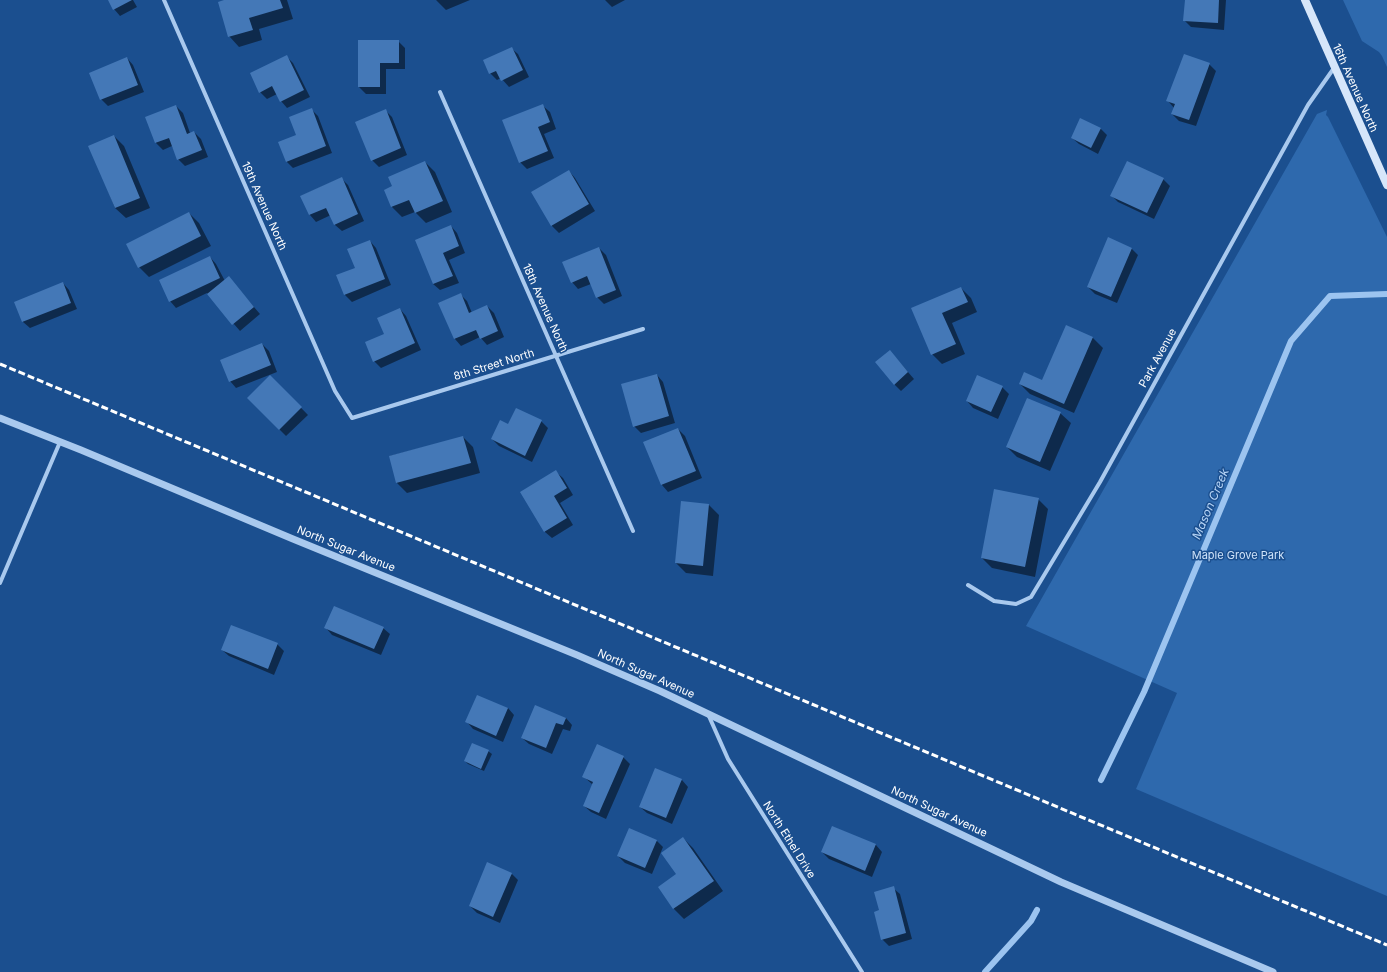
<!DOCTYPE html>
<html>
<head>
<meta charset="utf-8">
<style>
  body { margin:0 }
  canvas { display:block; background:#1b4f8f }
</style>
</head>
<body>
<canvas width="1387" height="972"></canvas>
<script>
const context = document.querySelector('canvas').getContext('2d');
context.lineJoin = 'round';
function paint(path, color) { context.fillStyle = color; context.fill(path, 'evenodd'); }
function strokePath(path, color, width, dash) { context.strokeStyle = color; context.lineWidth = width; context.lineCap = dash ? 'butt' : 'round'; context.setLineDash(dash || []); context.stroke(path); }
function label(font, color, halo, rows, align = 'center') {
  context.font = font + ' Inter,sans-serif'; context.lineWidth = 3; context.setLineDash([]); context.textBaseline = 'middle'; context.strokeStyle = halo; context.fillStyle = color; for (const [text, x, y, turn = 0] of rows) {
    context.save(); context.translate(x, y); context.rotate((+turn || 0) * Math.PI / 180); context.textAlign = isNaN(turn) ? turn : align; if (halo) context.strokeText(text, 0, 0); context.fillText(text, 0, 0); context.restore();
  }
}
const green = new Path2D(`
  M 1343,0 L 1387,0 L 1387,67 L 1382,56 L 1379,52 L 1362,41 Z
  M 1327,110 L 1326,115 L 1328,117 L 1387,237 L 1387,896 L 1136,789 L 1177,693 L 1026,626 L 1317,114 Z`);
const shadow = new Path2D(`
  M 109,0 L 133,0 L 137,7 L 120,16 L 114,9 Z
  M 227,0 L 287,0 L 293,19 L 259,29 L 262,40 L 239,47 L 229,36 Z
  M 436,0 L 470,0 L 446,10 Z
  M 605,0 L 625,0 L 612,7 Z
  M 1186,0 L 1226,0 L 1224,30 L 1191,27 L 1184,20 Z
  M 398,41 L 405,48 L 405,69 L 386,69 L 386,94 L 366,94 L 359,87 Z
  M 511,48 L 518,54 L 529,77 L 509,87 L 501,78 L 497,80 L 490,73 Z
  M 286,56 L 293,63 L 310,97 L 287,108 L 281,101 L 277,94 L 267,99 L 260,92 Z
  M 127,58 L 133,65 L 144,92 L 108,106 L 101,99 Z
  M 1209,64 L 1216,71 L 1196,126 L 1179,121 L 1172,114 L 1174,108 L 1168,101 Z
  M 176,106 L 183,113 L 190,133 L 194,132 L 201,139 L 208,157 L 185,166 L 178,159 L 172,146 L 163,150 L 156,143 L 147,118 Z
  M 543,106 L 550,112 L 556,129 L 544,134 L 554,158 L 527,169 L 520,162 Z
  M 311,109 L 318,116 L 332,153 L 293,168 L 286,161 Z
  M 385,110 L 392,117 L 407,155 L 379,167 L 372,160 Z
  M 1100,128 L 1107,135 L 1098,154 L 1079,144 L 1072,138 Z
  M 114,136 L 124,146 L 150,208 L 126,218 L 115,208 L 90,146 Z
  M 425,162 L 435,172 L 452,212 L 426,223 L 415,212 L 402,217 L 392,207 L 385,190 L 393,187 Z
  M 569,171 L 575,178 L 595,211 L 559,233 L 552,226 L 533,192 Z
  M 341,178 L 348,185 L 364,221 L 342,231 L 335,225 L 331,215 L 316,222 L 310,215 L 301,196 Z
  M 1163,179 L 1170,186 L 1154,219 L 1118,202 L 1111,195 Z
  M 189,213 L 199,223 L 211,246 L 149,277 L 139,267 Z
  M 451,226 L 457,233 L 465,253 L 449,260 L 459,283 L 440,290 L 433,284 Z
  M 370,241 L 376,248 L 391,285 L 352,302 L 345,295 L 338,276 L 356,269 Z
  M 599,248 L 606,255 L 622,296 L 604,304 L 597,297 L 591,284 L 578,289 L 572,282 Z
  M 1131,248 L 1138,255 L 1117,303 L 1095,294 L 1088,287 Z
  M 210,257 L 216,264 L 225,281 L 229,278 L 260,314 L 240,331 L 207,293 L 176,308 L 170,301 Z
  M 63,283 L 69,290 L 77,309 L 30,328 L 23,322 L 16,303 Z
  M 961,288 L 971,298 L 977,312 L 952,323 L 965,354 L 942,364 L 932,354 L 912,309 Z
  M 460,294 L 467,301 L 472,313 L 487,306 L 494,313 L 504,337 L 487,345 L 480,337 L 461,346 L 455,339 L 439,303 Z
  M 400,309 L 406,316 L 421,350 L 381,368 L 374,361 Z
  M 1067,326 L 1093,338 L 1103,348 L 1074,413 L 1030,394 L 1020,384 L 1043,381 Z
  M 262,344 L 269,351 L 277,372 L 236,388 L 230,381 Z
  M 896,358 L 914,379 L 901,391 L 894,384 Z
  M 657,375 L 663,382 L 675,423 L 641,433 L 634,426 Z
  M 270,376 L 308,415 L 286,436 L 248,398 Z
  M 1002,387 L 1009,394 L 998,419 L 973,408 L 967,401 Z
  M 1060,413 L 1071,423 L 1050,471 L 1017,457 L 1007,447 Z
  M 541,421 L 548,428 L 532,462 L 499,446 L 492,439 Z
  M 678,429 L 685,436 L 702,478 L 668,492 L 662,485 L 645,443 Z
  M 463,437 L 473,447 L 480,473 L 407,493 L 397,483 L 390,456 Z
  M 556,472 L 563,478 L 573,495 L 560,503 L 573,525 L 552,538 L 545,532 L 522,493 Z
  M 1038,499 L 1048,509 L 1035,577 L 992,568 L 982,558 Z
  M 682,502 L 709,505 L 719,515 L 713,576 L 686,573 L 676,563 Z
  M 326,628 L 383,628 L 390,634 L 381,655 L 332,635 Z
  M 277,644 L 284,651 L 274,675 L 229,656 L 222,650 Z
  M 508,708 L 514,715 L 503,742 L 473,729 L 467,722 Z
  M 566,718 L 572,725 L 570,731 L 563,729 L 552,754 L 529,744 L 522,738 Z
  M 488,751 L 492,754 L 484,771 L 468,764 L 465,761 Z
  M 623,757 L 630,764 L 606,819 L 591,812 L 584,806 L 593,785 L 583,776 Z
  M 682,780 L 688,787 L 672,824 L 647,813 L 640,807 Z
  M 833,827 L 876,845 L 882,852 L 872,877 L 829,859 L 822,852 Z
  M 683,838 L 693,848 L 723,891 L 684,919 L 674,909 L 659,887 L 677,875 Z
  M 657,841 L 663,847 L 652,874 L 625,863 L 618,856 Z
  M 512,874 L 518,880 L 500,923 L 477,913 L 470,906 Z
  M 893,888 L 900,894 L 912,939 L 889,946 L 882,939 Z`);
const stream = new Path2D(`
  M 1101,780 L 1144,692 L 1291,341 L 1330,296 L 1387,294
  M 985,972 L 1031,921 L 1037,910`);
const building = new Path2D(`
  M 108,0 L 132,0 L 113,10 Z
  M 224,0 L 280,0 L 283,8 L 249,18 L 253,30 L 228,37 L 218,2 Z
  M 1185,0 L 1219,0 L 1218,23 L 1183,21 Z
  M 358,40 L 399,40 L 399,63 L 380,63 L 380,87 L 358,87 Z
  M 512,47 L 523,70 L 501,81 L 496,71 L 489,74 L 483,60 Z
  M 1184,54 L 1210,63 L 1189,120 L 1171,114 L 1175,104 L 1166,101 Z
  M 287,55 L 304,90 L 280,102 L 272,86 L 259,93 L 250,73 Z
  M 127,57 L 138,85 L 100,100 L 89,73 Z
  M 543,104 L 550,122 L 538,127 L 548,151 L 519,163 L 502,120 Z
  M 176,105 L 187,134 L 194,131 L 202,150 L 177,160 L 169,138 L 155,143 L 145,117 Z
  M 312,108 L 326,146 L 286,162 L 278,142 L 296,135 L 289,117 Z
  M 386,109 L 401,148 L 371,161 L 355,122 Z
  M 1080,118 L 1101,128 L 1091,148 L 1071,138 Z
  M 114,135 L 140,198 L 115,208 L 88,146 Z
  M 425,161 L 443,201 L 415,213 L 409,200 L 391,207 L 384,190 L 392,186 L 388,177 Z
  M 1127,161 L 1164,178 L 1147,213 L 1110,196 Z
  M 569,170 L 589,204 L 551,226 L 531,192 Z
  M 342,177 L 358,214 L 334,225 L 326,208 L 309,215 L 300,196 Z
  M 189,212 L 201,236 L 138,268 L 126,244 Z
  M 451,225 L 459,246 L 443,253 L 453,276 L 433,284 L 415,240 Z
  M 1108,237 L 1132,248 L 1111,297 L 1087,287 Z
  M 370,240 L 385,279 L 344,295 L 336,275 L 355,268 L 347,249 Z
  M 599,247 L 616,290 L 596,298 L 587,276 L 571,283 L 562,262 Z
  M 210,256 L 220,278 L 169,302 L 159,280 Z
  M 229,276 L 254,307 L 232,325 L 207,294 Z
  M 63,282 L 71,303 L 22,322 L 14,302 Z
  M 961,287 L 968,302 L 942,313 L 956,344 L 931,355 L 911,308 Z
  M 461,293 L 469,313 L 487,305 L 498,331 L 480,339 L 476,330 L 454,339 L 438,303 Z
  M 400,308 L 415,343 L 373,362 L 365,342 L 384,334 L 377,318 Z
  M 1066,325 L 1093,337 L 1064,404 L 1019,384 L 1024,372 L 1042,380 Z
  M 262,343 L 271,365 L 229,382 L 220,360 Z
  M 890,350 L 908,372 L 894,385 L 875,362 Z
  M 657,374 L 669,416 L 633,427 L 621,384 Z
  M 270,375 L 302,407 L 279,430 L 247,398 Z
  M 977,375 L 1003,386 L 991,412 L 966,401 Z
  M 1027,398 L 1061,412 L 1040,462 L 1006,447 Z
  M 516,408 L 542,420 L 525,456 L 491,439 L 500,420 L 508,424 Z
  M 678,428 L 696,471 L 661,485 L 643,442 Z
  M 463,436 L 471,463 L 396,483 L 389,456 Z
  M 556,470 L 567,488 L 554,496 L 567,518 L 544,532 L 520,492 Z
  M 994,489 L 1039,498 L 1025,567 L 981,558 Z
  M 681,501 L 709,504 L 703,566 L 675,563 Z
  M 334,606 L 384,627 L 374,649 L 324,628 Z
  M 231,625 L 278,643 L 268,669 L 221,650 Z
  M 477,695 L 508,708 L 496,736 L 465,722 Z
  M 535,705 L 566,718 L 563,725 L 556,723 L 546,748 L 521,738 Z
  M 472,743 L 489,750 L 481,769 L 464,761 Z
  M 597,744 L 624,756 L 599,813 L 583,806 L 593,782 L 582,777 Z
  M 655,768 L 682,779 L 666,818 L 639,807 Z
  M 832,826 L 876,844 L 865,871 L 821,852 Z
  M 629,828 L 657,840 L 645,868 L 617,856 Z
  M 683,837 L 714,881 L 673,909 L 658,887 L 676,874 L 661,853 Z
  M 487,862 L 512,873 L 493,917 L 469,906 Z
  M 894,886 L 906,933 L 881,940 L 874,912 L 879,910 L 874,892 Z`);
const minor = new Path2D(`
  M 164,0 L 335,391 L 352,418 L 643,329
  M 440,92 L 633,531
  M 0,583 L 60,442
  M 968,585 L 994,601 L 1016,604 L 1031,597 L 1100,482 L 1308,105 L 1334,68
  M 708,714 L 728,759 L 862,972`);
const tertiary = new Path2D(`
  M 0,418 L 81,450 L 293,539 L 577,655 L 660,691 L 1061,882 L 1273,972`);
const secondary = new Path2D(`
  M 1305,0 L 1387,185`);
const rail = new Path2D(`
  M 0,364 L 1387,945`);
const streetNames = [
  ["16th Avenue North",1355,88,66],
  ["19th Avenue North",264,206,66],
  ["18th Avenue North",545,308,66],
  ["Park Avenue",1158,358,-61],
  ["8th Street North",494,365,-17],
  ["North Sugar Avenue",346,549,22],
  ["North Sugar Avenue",646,674,24],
  ["North Sugar Avenue",939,812,25],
  ["North Ethel Drive",789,840,58]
];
const parkNames = [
  ["Maple Grove Park",1238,556]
];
const waterNames = [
  ["Mason Creek",1211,504,-67]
];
paint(green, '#2e69ad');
paint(shadow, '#0007');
strokePath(stream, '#9cc4f0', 6);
paint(building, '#4478b7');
strokePath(minor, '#a9c9ee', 4);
strokePath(tertiary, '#a9c9ee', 7);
strokePath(secondary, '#d6e6fa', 8);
strokePath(rail, '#fff', 3, [7, 3]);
label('11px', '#fff', '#1b4f8f', streetNames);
label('11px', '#cfe3fa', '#1b4f8f', parkNames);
label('italic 12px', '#b5d3f5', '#1b4f8f', waterNames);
</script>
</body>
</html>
